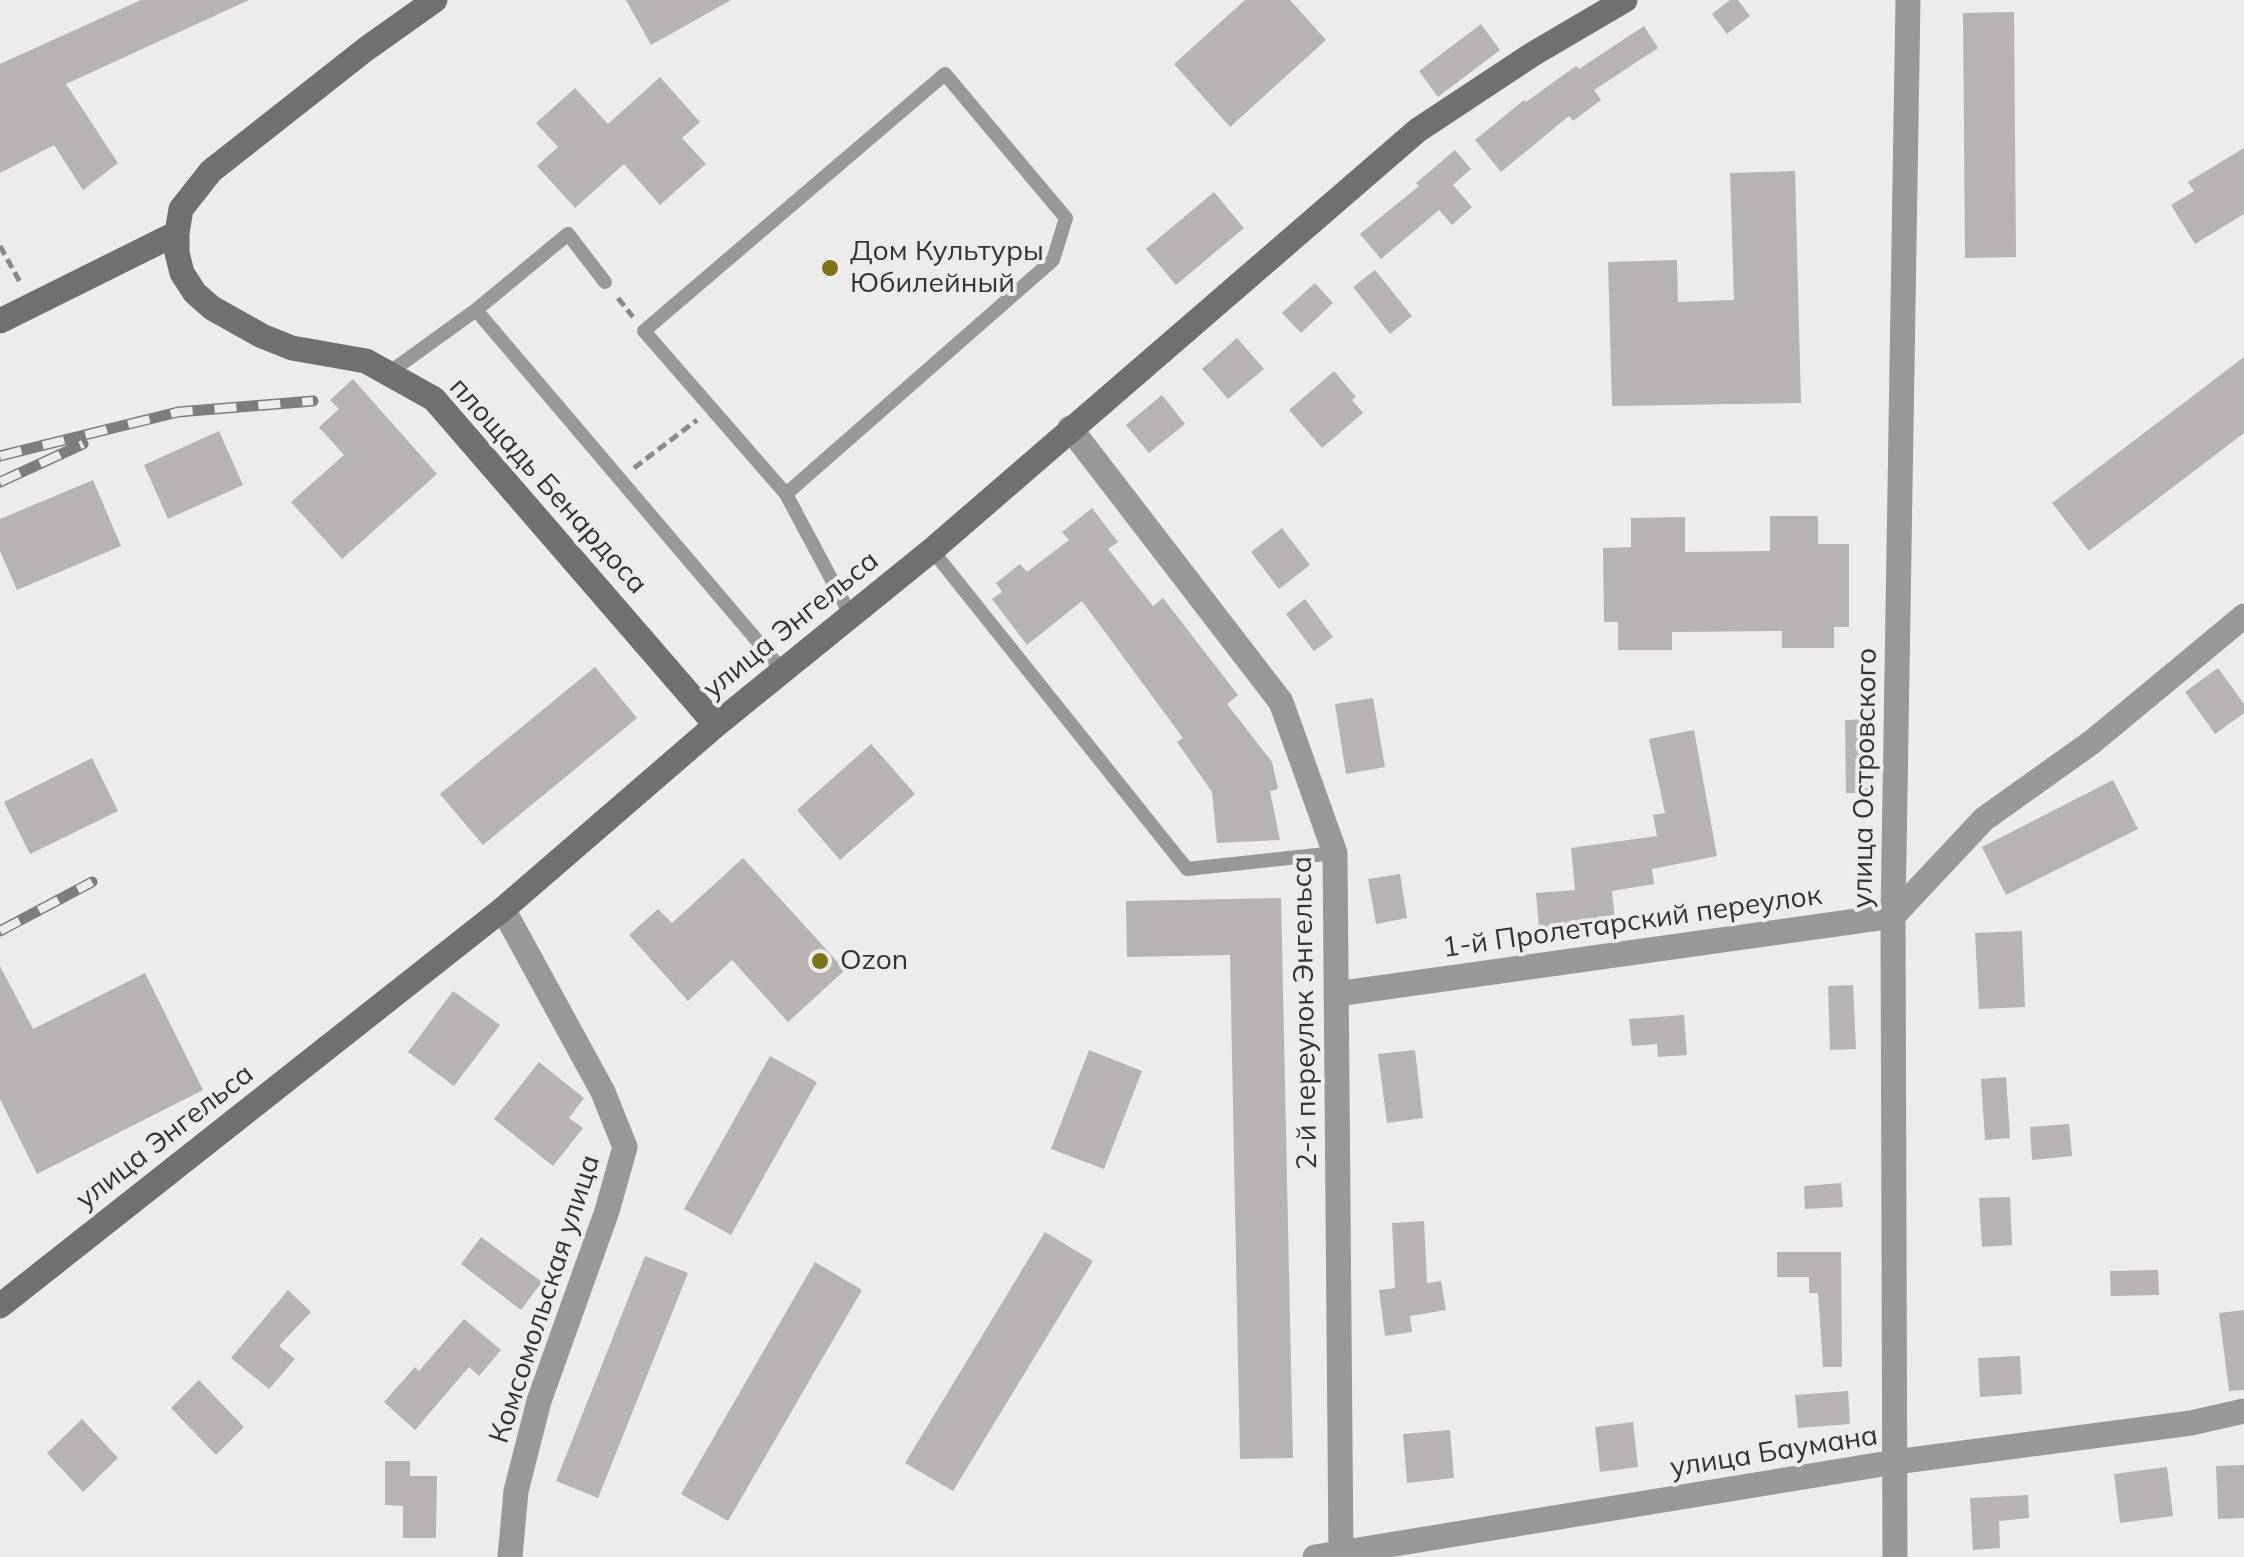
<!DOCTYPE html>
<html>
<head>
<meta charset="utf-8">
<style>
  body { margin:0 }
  canvas { display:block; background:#eeebeb }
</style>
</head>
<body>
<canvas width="2244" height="1557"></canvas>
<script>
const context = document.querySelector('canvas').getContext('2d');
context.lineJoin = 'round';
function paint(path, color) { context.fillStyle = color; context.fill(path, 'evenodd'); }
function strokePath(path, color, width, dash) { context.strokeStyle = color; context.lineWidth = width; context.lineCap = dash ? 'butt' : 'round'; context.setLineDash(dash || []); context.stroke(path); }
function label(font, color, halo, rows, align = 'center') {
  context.font = font + ' Mulish,sans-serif'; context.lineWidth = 8; context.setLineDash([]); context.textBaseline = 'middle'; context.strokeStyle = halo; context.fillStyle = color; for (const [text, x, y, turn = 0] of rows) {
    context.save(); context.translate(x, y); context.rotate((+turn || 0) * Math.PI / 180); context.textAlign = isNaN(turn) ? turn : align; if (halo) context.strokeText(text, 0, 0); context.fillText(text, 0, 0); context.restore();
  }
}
const building = new Path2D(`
  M 141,0 L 249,0 L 66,84 L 118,163 L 83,190 L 54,145 L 0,173 L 0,64 Z
  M 626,0 L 731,0 L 651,45 Z
  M 1245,0 L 1290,0 L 1326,40 L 1230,127 L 1174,64 Z
  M 1730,0 L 1738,0 L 1750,16 L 1727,34 L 1712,14 Z
  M 2014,12 L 2016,257 L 1965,258 L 1963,13 Z
  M 1481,24 L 1500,50 L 1438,97 L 1419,71 Z
  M 1644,26 L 1658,48 L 1594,90 L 1601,100 L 1573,121 L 1569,116 L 1501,172 L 1475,140 L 1524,100 L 1526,102 L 1576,66 L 1579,69 Z
  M 660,77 L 700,122 L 682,138 L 706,164 L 660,205 L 624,164 L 575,208 L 537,166 L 558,147 L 536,123 L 575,88 L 608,124 Z
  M 2244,148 L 2244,214 L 2195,244 L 2171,205 L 2194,191 L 2188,182 Z
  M 1455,150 L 1471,169 L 1453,185 L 1472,207 L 1452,225 L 1439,210 L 1381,259 L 1360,234 L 1419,186 L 1416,183 Z
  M 1795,171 L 1801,403 L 1612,406 L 1608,262 L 1677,260 L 1678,302 L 1734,300 L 1730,173 Z
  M 1214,192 L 1244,228 L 1176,285 L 1146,249 Z
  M 1375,270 L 1412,316 L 1390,334 L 1353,287 Z
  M 1315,283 L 1333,303 L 1301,333 L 1282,313 Z
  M 1237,338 L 1264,369 L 1228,399 L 1202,369 Z
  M 2244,357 L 2244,433 L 2089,551 L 2052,503 Z
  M 1334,371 L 1356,397 L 1352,400 L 1363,413 L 1322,448 L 1289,410 Z
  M 353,379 L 437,474 L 342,559 L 291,502 L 344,455 L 319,427 L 339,409 L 330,400 Z
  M 1162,395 L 1185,424 L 1149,453 L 1126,425 Z
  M 219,431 L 243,485 L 168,519 L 144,465 Z
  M 93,480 L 121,546 L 17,590 L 0,551 L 0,519 Z
  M 1092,508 L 1118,542 L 1108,549 L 1153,606 L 1163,598 L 1238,695 L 1227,704 L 1272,762 L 1278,789 L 1270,791 L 1280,840 L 1217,843 L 1212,792 L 1177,742 L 1183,738 L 1082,601 L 1027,645 L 992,599 L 1002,592 L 996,583 L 1020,564 L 1027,572 L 1069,540 L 1062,532 Z
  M 1770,516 L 1818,516 L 1818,544 L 1849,544 L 1849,627 L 1834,627 L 1834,648 L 1782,648 L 1782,631 L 1672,632 L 1672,650 L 1618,650 L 1618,622 L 1604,622 L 1603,548 L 1631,547 L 1631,518 L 1685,517 L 1685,552 L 1770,551 Z
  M 1282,528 L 1310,565 L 1279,589 L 1251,552 Z
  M 1305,599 L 1333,637 L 1314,651 L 1286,614 Z
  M 595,667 L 637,718 L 483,845 L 440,794 Z
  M 2218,668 L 2244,704 L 2244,713 L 2215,734 L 2185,692 Z
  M 1373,698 L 1385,767 L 1346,774 L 1335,704 Z
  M 1868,719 L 1869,793 L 1846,793 L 1845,720 Z
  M 1694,730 L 1717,856 L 1652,869 L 1654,884 L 1612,891 L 1615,921 L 1539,928 L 1536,893 L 1575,890 L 1571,848 L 1657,836 L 1653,815 L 1665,813 L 1649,739 Z
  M 871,744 L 915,794 L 840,860 L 797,810 Z
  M 92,758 L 118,811 L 30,854 L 4,802 Z
  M 2113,780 L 2138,829 L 2006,895 L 1982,847 Z
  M 743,858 L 845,970 L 788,1022 L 732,960 L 688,1001 L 629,935 L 658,909 L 672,923 Z
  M 1400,874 L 1407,918 L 1376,924 L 1368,879 Z
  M 1281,898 L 1293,1458 L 1240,1459 L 1230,955 L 1127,957 L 1126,901 Z
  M 2022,931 L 2025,1007 L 1979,1009 L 1975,933 Z
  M 0,966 L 33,1029 L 145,973 L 203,1090 L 37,1174 L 0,1099 Z
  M 1853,985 L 1856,1049 L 1830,1050 L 1828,986 Z
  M 453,991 L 500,1025 L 454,1086 L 408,1052 Z
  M 1684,1015 L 1687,1055 L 1658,1057 L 1657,1044 L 1632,1046 L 1629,1019 Z
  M 1089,1050 L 1142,1071 L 1104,1169 L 1051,1149 Z
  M 1415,1050 L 1423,1118 L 1387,1123 L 1378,1054 Z
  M 770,1056 L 817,1082 L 731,1235 L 684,1209 Z
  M 539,1062 L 584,1098 L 569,1118 L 583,1128 L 553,1166 L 494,1119 Z
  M 2006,1077 L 2010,1138 L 1985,1140 L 1981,1079 Z
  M 2069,1124 L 2072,1156 L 2032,1160 L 2030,1127 Z
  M 1841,1183 L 1843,1207 L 1805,1209 L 1804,1186 Z
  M 2010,1197 L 2012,1245 L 1982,1247 L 1979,1198 Z
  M 1424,1221 L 1427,1283 L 1441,1281 L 1446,1310 L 1410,1316 L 1412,1332 L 1385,1336 L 1379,1290 L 1395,1288 L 1392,1223 Z
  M 1045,1232 L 1093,1261 L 953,1491 L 905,1463 Z
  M 481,1237 L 542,1282 L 521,1310 L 461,1264 Z
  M 1777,1252 L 1841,1252 L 1842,1367 L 1823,1367 L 1818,1293 L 1809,1293 L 1809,1277 L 1777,1277 Z
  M 645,1256 L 688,1273 L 598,1498 L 556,1481 Z
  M 815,1262 L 862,1290 L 728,1521 L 681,1494 Z
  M 2158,1270 L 2159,1295 L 2111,1296 L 2110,1271 Z
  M 288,1290 L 311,1312 L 279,1346 L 295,1359 L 269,1389 L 231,1358 Z
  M 2244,1310 L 2244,1390 L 2229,1391 L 2219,1313 Z
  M 464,1319 L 501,1350 L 479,1376 L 469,1367 L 415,1430 L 384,1402 L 415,1367 L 419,1371 Z
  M 2020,1356 L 2022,1394 L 1980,1397 L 1978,1358 Z
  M 199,1380 L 244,1427 L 216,1455 L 171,1408 Z
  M 1848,1391 L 1850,1424 L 1798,1428 L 1795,1395 Z
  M 82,1419 L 118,1458 L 83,1492 L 47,1453 Z
  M 1633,1422 L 1638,1467 L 1600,1472 L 1595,1427 Z
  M 1450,1430 L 1454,1478 L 1407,1483 L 1403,1434 Z
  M 385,1461 L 410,1461 L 410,1476 L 437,1476 L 436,1538 L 403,1538 L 403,1506 L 385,1505 Z
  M 2244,1465 L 2244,1518 L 2218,1519 L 2216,1466 Z
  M 2167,1467 L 2173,1516 L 2120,1523 L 2114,1474 Z
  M 2028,1495 L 2029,1518 L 1999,1521 L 2000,1548 L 1973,1550 L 1970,1498 Z`);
const path = new Path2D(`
  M 0,246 L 20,282
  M 618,298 L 633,317
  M 634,468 L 697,420`);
const lane = new Path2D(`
  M 476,310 L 568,234 L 605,282
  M 390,372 L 476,310 L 783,671
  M 786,494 L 644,331 L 945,74 L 1066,218 L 1053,260 L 786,494 L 851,616
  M 932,550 L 1187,869 L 1335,853`);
const street = new Path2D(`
  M 1070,428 L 1281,702 L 1335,853 L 1341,1557
  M 503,909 L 603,1092 L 625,1147 L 607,1211 L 539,1401 L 516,1491 L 510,1557
  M 1336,994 L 1893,916 L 1984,819 L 2092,742 L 2244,616
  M 1315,1557 L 1895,1462 L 2191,1423 L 2244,1411
  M 1895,1557 L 1893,916 L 1908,0`);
const secondary = new Path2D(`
  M 177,233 L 177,253 L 182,273 L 195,293 L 212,308 L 262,336 L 292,348 L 366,361 L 434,399 L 716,725
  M 0,321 L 177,233 L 181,209 L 211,171 L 366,49 L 435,0
  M 0,1306 L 503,909 L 716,725 L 932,550 L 1418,130 L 1533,54 L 1625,0`);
const rail = new Path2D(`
  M 0,456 L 178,412 L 313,401
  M 0,482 L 83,444
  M 0,931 L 92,882`);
const markers = [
  [830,268,10,"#7c7518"],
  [820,961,10,"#7c7518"]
];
const poiNames = [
  ["Дом Культуры",850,252],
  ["Юбилейный",850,284],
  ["Ozon",840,961]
];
const streetNames = [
  ["площадь Бенардоса",548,486,48],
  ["улица Энгельса",791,625,-39],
  ["улица Островского",1865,778,-89],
  ["1-й Пролетарский переулок",1632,922,-8],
  ["2-й переулок Энгельса",1305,1013,-91],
  ["улица Энгельса",165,1137,-38],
  ["Комсомольская улица",545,1299,-72],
  ["улица Баумана",1774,1452,-9]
];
paint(building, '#b7b3b3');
strokePath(path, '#8b8989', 5, [10, 5]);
strokePath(lane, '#999898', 14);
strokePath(street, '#999898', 25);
strokePath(secondary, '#717071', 25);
strokePath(rail, '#7e7c7c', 11);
strokePath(rail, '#eeebeb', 8, [22]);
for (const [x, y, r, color] of markers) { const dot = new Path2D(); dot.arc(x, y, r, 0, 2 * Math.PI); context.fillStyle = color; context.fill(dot); strokePath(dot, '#eeebeb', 4); }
label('28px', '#343333', '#eeebeb', poiNames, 'left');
label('28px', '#343333', '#eeebeb', streetNames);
</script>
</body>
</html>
